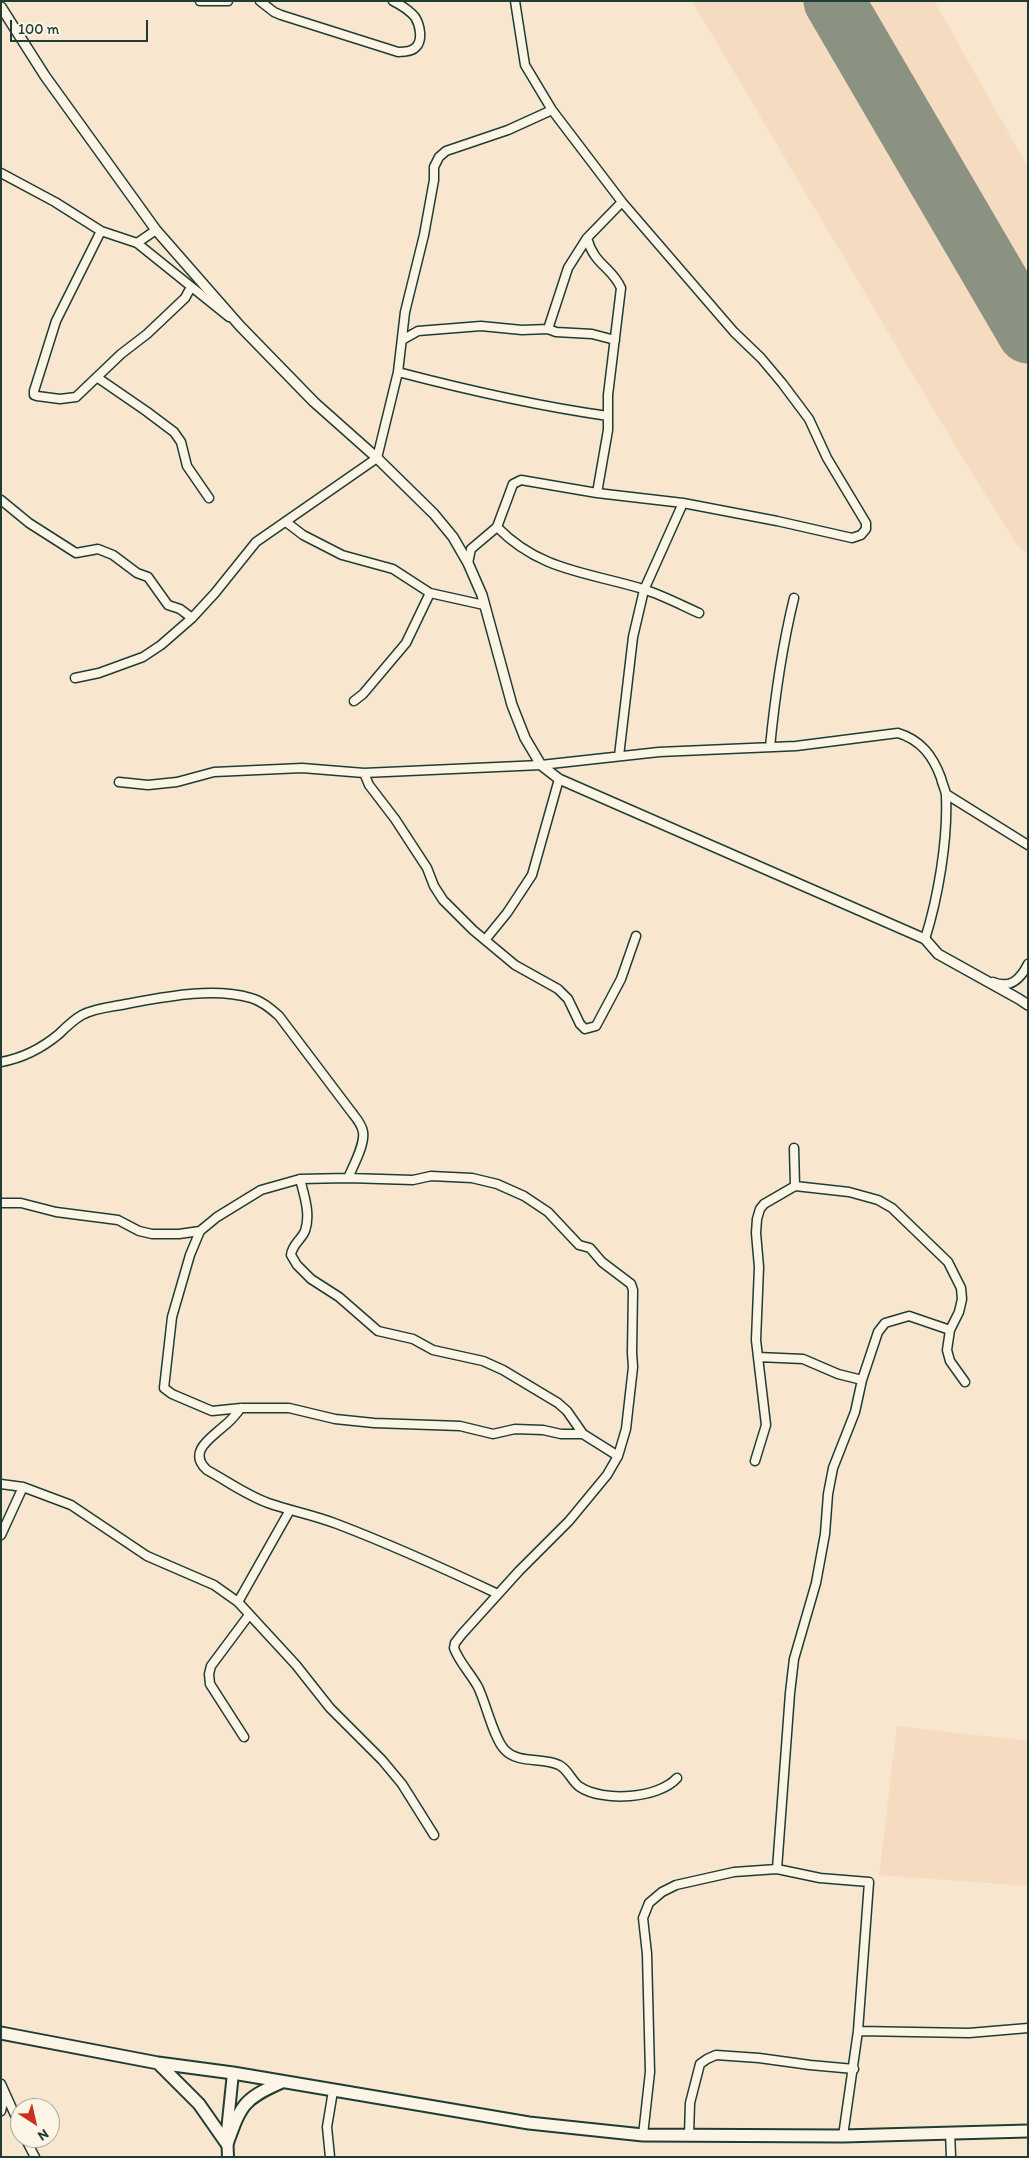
<!DOCTYPE html>
<html>
<head>
<meta charset="utf-8">
<style>
  body { margin:0 }
  #map { position:relative; width:1029px; height:2158px; overflow:hidden; background:#f8e6cf; font-family:Itim,sans-serif }
  canvas { display:block }
  .frame { position:absolute; inset:0; border:2px solid #1f3d34; pointer-events:none }
  .north { position:absolute; left:10px; top:2098px; width:50px; height:50px; box-sizing:border-box; background:#fcf5e5; border:1px solid #a4ab9e; border-radius:50%; rotate:145deg; font-size:14px; font-weight:700; line-height:20px; text-align:center; color:#1f3d34 }
  .north::after { content:''; display:block; margin:auto; width:18px; height:22px; background:#c8321e; clip-path:polygon(50% 0,100% 100%,50% 72%,0 100%) }
  .scale { position:absolute; left:10px; top:20px; width:138px; height:22px; box-sizing:border-box; border:2px solid #1f3d34; border-top:0; padding-left:6px; font-size:15px; line-height:18px; white-space:nowrap; color:#1f3d34; -webkit-text-stroke:4px #fcf5e5; paint-order:stroke }
</style>
</head>
<body>
<div id="map">
<canvas width="1029" height="2158"></canvas>
<div class="frame"></div>
<div class="north">N</div>
<div class="scale">100 m</div>
</div>
<script>
const context = document.querySelector('canvas').getContext('2d');
context.lineJoin = 'round';
function paint(path, color) { context.fillStyle = color; context.fill(path, 'evenodd'); }
function strokePath(path, color, width, dash) { context.strokeStyle = color; context.lineWidth = width; context.lineCap = dash ? 'butt' : 'round'; context.setLineDash(dash || []); context.stroke(path); }
const built = new Path2D(`
  M 692,1 L 934,1 L 942,15 L 1028,167 L 1028,554 L 1017,545 L 956,447 Z
  M 897,1726 L 1028,1741 L 1028,1886 L 879,1875 Z`);
const taxiway = new Path2D(`
  M 1000,286 L 1013,300 L 1028,309`);
const runway = new Path2D(`
  M 834,1 L 1028,333`);
const minor = new Path2D(`
  M 200,1 L 228,1
  M 260,1 L 274,12 L 281,15 L 398,52 C 403,52 412,52 416,47 C 423,40 420,25 415,17 C 409,10 401,5 393,1
  M 1,173 L 55,202 L 101,231 L 137,243 L 229,317
  M 101,231 L 56,321 L 34,391 L 34,395 L 37,396 L 60,399 L 76,397 L 121,354 L 147,334 L 185,298 L 191,287
  M 587,238 C 594,265 612,267 621,288 L 608,395 L 608,430 L 597,493
  M 137,243 L 156,230
  M 548,329 L 568,268 L 587,238 L 622,202
  M 402,340 L 418,331 L 481,326 L 522,330 L 548,329 L 556,332 L 592,334 L 615,340
  M 398,372 C 467,390 537,406 608,416
  M 98,378 L 146,411 L 174,432 L 181,442 L 187,466 L 209,498
  M 1,500 L 29,523 L 76,553 L 98,549 L 113,555 L 137,573 L 148,577 L 168,605 L 180,609 L 192,618
  M 286,522 L 303,535 L 342,555 L 393,569 L 430,593 L 484,605
  M 497,527 C 540,571 587,572 643,589 C 662,595 681,605 699,613
  M 468,563 L 471,549 L 497,527 L 513,484 L 521,480 L 597,493 L 683,503 L 777,521 L 852,538 L 861,535 L 866,529 L 866,523 L 827,458 L 809,419 L 782,383 L 761,358 L 734,332 L 622,202 L 552,110 L 525,65 L 515,1
  M 75,678 L 99,673 L 143,657 L 161,645 L 192,618 L 215,593 L 256,542 L 377,458 L 398,372 L 405,312 L 424,235 L 434,180 L 434,167 L 439,157 L 446,151 L 508,130 L 552,110
  M 354,701 L 363,694 L 406,643 L 430,593
  M 770,747 C 775,696 782,647 794,598
  M 619,756 L 633,637 L 644,590 L 683,503
  M 364,773 L 369,785 L 395,819 L 427,868 L 434,886 L 443,900 L 473,930 L 515,965 L 558,989 L 568,999 L 580,1024 L 585,1029 L 596,1026 L 621,979 L 636,936
  M 119,782 L 148,785 L 177,782 L 214,772 L 302,768 L 364,773 L 541,765 L 659,752 L 796,746 L 898,733 C 921,740 933,756 941,778 C 942,784 946,790 946,796 C 948,840 938,898 925,939
  M 946,794 L 1028,845
  M 485,940 L 507,913 L 532,875 L 559,779
  M 993,982 C 1010,989 1020,980 1028,964
  M 1,1062 C 23,1058 41,1049 59,1034 C 66,1027 73,1020 82,1015 C 95,1008 112,1007 126,1004 C 165,997 212,987 251,998 C 262,1001 271,1009 279,1016 L 353,1114 C 357,1119 362,1125 363,1132 C 365,1145 353,1166 348,1178 L 300,1179 L 261,1190 L 217,1217 L 200,1231 L 179,1234 L 152,1234 L 139,1231 L 118,1220 L 56,1212 L 21,1203 L 1,1203
  M 794,1148 L 795,1186
  M 348,1178 L 413,1180 L 431,1176 L 472,1178 L 497,1184 L 524,1196 L 548,1212 L 579,1245 L 590,1248 L 602,1262 L 631,1284 L 633,1290 L 632,1353 L 633,1367 L 626,1429 L 618,1456 L 607,1475 L 569,1521 L 519,1571 L 462,1634 L 455,1643 L 454,1648 C 459,1662 471,1674 478,1687 C 486,1703 494,1740 505,1750 C 518,1764 543,1757 559,1765 C 568,1769 572,1782 580,1787 C 603,1802 658,1799 677,1778
  M 300,1179 C 304,1195 311,1214 305,1231 C 301,1240 292,1245 291,1255 L 297,1265 L 311,1279 L 339,1297 L 378,1331 L 413,1339 L 433,1350 L 483,1361 L 503,1370 L 558,1403 L 567,1411 L 583,1434 L 618,1456
  M 200,1231 L 190,1255 L 172,1317 L 164,1388 L 172,1394 L 212,1411 L 241,1408 L 289,1408 L 335,1419 L 374,1423 L 460,1426 L 493,1434 L 515,1429 L 543,1430 L 561,1434 L 583,1434
  M 758,1357 L 803,1359 L 838,1374 L 862,1380
  M 241,1408 C 236,1414 231,1421 224,1426 C 211,1438 187,1452 207,1470 C 227,1481 246,1495 268,1503 C 291,1511 314,1515 337,1524 C 392,1545 445,1569 498,1594
  M 755,1461 L 766,1425 L 756,1340 L 759,1267 L 756,1233 L 757,1219 L 760,1209 L 764,1204 L 795,1186 L 849,1192 L 878,1200 L 892,1208 L 948,1262 L 961,1288 L 962,1299 L 959,1312 L 950,1330 L 947,1350 L 950,1361 L 965,1382
  M 1,1484 L 23,1487 L 71,1505 L 147,1556 L 214,1585 L 238,1602 L 296,1665 L 330,1708 L 382,1760 L 402,1784 L 434,1835
  M 1,1535 L 23,1487
  M 238,1602 L 290,1510
  M 244,1737 L 210,1684 L 209,1674 L 211,1666 L 249,1615
  M 777,1869 L 790,1693 L 794,1659 L 816,1583 L 825,1534 L 828,1494 L 833,1468 L 855,1412 L 862,1380 L 878,1332 L 885,1323 L 909,1316 L 950,1330
  M 858,2031 L 969,2033 L 1028,2028
  M 1,2084 L 20,2126
  M 1,2111 L 5,2094
  M 950,2132 L 951,2157
  M 643,2135 L 650,2072 L 647,1954 L 643,1918 L 649,1903 L 662,1892 L 676,1885 L 734,1872 L 777,1869 L 820,1878 L 869,1882 L 858,2031 L 843,2136
  M 689,2135 L 690,2103 L 700,2064 L 707,2059 L 716,2055 L 759,2058 L 810,2065 L 854,2069
  M 25,2138 L 35,2157
  M 330,2157 L 327,2127 L 333,2091`);
const tertiary = new Path2D(`
  M 1,7 L 45,76 L 156,230 L 240,326 L 314,402 L 377,458 L 434,514 L 453,537 L 468,563 L 482,595 L 512,705 L 525,738 L 541,765 L 559,779 L 925,939 L 938,954 L 1019,999 L 1028,1005`);
const secondary = new Path2D(`
  M 228,2157 L 227,2131 L 233,2073`);
const primary = new Path2D(`
  M 1,2033 L 158,2063 L 233,2073 L 529,2123 L 643,2135 L 843,2136 L 1028,2131
  M 158,2063 L 199,2104 L 227,2144
  M 227,2144 C 241,2105 243,2099 282,2082`);
paint(built, '#f5dbc0');
strokePath(taxiway, '#8c9282', 25);
strokePath(runway, '#8c9282', 61);
strokePath(minor, '#1f3d34', 11);
strokePath(tertiary, '#1f3d34', 12);
strokePath(secondary, '#1f3d34', 14);
strokePath(primary, '#1f3d34', 15);
strokePath(minor, '#fcf5e5', 8);
strokePath(tertiary, '#fcf5e5', 9);
strokePath(secondary, '#fcf5e5', 10);
strokePath(primary, '#fcf5e5', 11);
</script>
</body>
</html>
